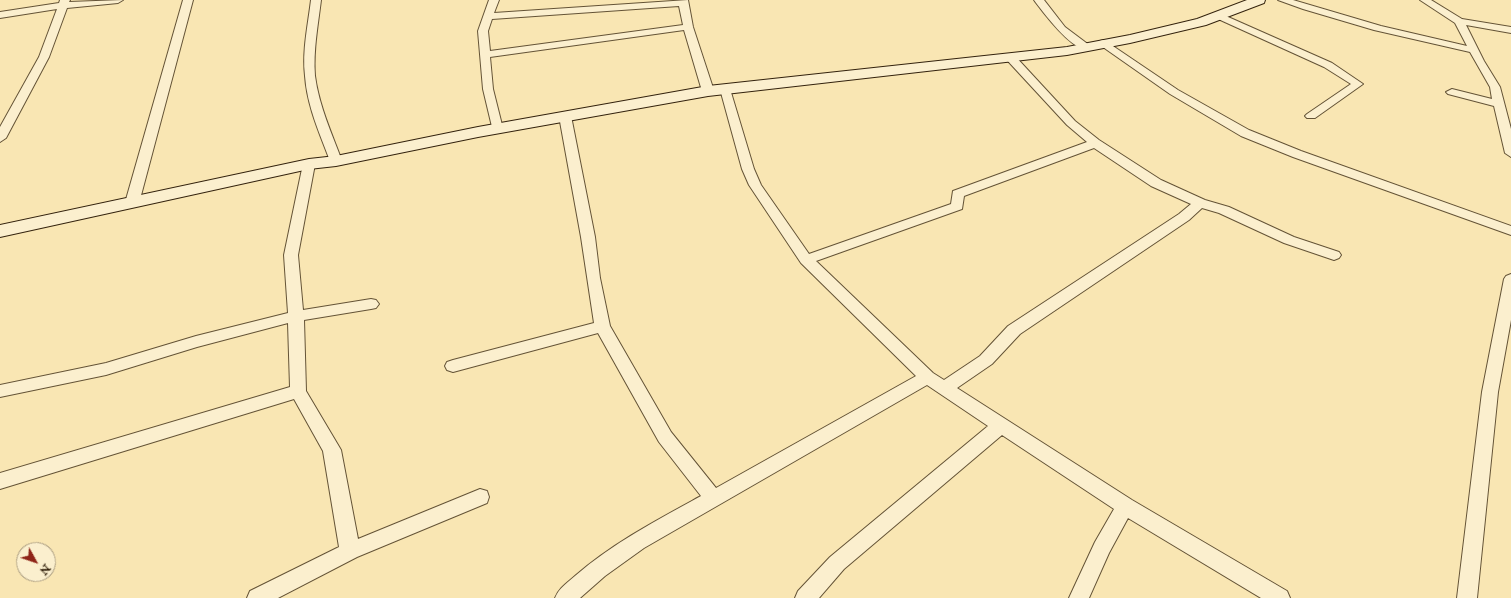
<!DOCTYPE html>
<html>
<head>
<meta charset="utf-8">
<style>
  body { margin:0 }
  #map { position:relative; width:1511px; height:598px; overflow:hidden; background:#f9e6b3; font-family:"IM FELL Double Pica",serif }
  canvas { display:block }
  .north { position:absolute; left:16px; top:542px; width:40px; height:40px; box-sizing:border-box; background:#fbefce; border:1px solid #ab9d81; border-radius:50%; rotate:130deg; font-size:11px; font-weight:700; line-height:16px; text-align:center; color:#33220d }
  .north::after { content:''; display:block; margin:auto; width:14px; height:18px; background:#8f2418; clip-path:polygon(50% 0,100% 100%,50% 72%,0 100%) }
</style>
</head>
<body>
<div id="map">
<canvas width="1511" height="598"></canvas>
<div class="north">N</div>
</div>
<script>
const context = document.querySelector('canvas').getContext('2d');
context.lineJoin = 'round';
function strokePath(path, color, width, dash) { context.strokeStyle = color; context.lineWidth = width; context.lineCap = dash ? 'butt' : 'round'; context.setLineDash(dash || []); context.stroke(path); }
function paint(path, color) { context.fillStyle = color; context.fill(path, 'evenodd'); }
const street = new Path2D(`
  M 60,0 L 70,0 L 69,2 L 123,0 L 118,3 L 67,8 L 49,57 L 6,138 L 0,142 L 0,127 L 39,57 L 57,9 L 0,18 L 0,12 L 59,3 Z
  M 183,0 L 193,0 L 139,203 L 137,206 L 127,206 L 125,203 Z
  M 311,0 L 321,0 C 318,25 313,51 315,76 C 319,106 332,134 342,161 L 336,165 L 330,161 C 320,134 307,106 305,76 C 302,51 308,25 311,0 Z
  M 489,0 L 499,0 L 494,13 L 688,0 L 693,27 L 714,91 L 708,94 L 702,91 L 684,30 L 490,57 L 493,89 L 503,129 L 501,131 L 493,131 L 483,89 L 478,31 ZM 679,6 L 683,25 L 490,51 L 488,31 L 492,19 Z
  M 1034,0 L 1044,0 L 1065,27 L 1089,45 L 1090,47 L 1089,49 C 1073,53 1043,12 1034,0 Z
  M 1278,0 L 1293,0 L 1381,26 L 1467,46 L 1455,23 L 1420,0 L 1431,0 L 1462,19 L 1511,27 L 1511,33 L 1466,25 L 1484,61 L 1500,87 L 1511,129 L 1511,157 L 1505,153 L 1494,106 L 1448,94 L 1446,92 L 1452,89 L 1492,99 L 1490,87 L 1470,52 L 1374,30 L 1303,9 Z
  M 1219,13 L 1332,63 L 1363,84 L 1315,118 L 1307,118 L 1305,116 L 1307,114 L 1351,84 L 1324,67 L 1216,18 L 1214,16 Z
  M 1104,40 L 1178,90 L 1249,130 L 1301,151 L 1511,226 L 1511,235 L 1293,157 L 1241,136 L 1170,94 L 1100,45 L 1099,43 L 1100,41 Z
  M 1010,54 L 1014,55 L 1075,121 L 1099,140 L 1161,180 L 1205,200 L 1229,207 L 1294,237 L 1339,252 L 1341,255 L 1339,258 L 1334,260 L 1284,243 L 1219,213 L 1202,208 L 1189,220 L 1020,334 L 992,364 L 957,388 L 1132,500 L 1287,591 L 1290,598 L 1261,598 L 1128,518 L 1109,553 L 1089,598 L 1069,598 L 1095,542 L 1114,509 L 1002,435 L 844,569 L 819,598 L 795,598 L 798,591 L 830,557 L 988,426 L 927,385 L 644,548 L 605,576 L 580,598 L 555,598 C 559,588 567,583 575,576 C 613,543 657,520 701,496 L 659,442 L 598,333 L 453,372 L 447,370 L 445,366 L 447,362 L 453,360 L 594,323 L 581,237 L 559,116 L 561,114 L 565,113 L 571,116 L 595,237 L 600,278 L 610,326 L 671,432 L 716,488 L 916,376 L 801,263 L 749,185 L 742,169 L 720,89 L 725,86 L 730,89 L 754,169 L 761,185 L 809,254 L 951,204 L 953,191 L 1087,142 L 1067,125 L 1006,59 L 1005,57 L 1006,55 ZM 1094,148 L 1151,186 L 1191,204 L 1179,214 L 1008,326 L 980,356 L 944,380 L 933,373 L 816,261 L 962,209 L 964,196 Z
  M 309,160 L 315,164 L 298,255 L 303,310 L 371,299 L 376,300 L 379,304 L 376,308 L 371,309 L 304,320 L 306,391 L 341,450 L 358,539 L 480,489 L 487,491 L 489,497 L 487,503 L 357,557 L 278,598 L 247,598 L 250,591 L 339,547 L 323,451 L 294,399 L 0,489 L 0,473 L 290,387 L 288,323 L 197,347 L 106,375 L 0,397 L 0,385 L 106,363 L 196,336 L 288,313 L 284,255 L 303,164 Z
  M 1511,274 L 1511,320 L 1498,392 L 1477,598 L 1457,598 L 1482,392 L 1504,279 L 1506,276 Z`);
const secondary = new Path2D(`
  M 1247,0 L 1265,0 L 1264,3 L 1206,25 L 1130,43 L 1067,55 L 708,96 L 478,137 L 336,166 L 309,169 L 0,237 L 0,225 L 309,159 L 336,156 L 478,127 L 708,86 L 1067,47 L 1130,35 L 1197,19 Z`);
strokePath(street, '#645336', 2);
strokePath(secondary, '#33220d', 2);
paint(street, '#fbefce');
paint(secondary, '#fbefce');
</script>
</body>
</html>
